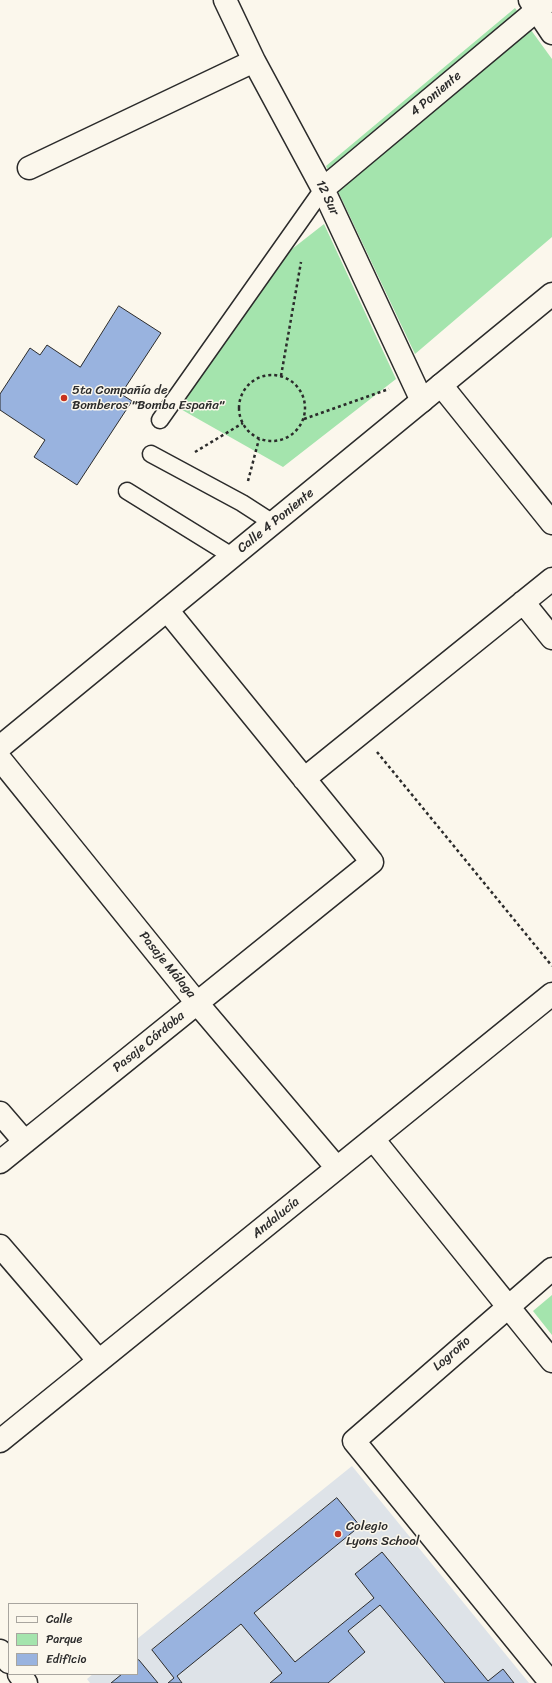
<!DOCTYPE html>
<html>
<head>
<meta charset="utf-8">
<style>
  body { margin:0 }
  #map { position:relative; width:552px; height:1683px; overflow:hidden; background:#fbf7ec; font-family:Sriracha,sans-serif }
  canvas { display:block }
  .legend { position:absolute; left:8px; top:1603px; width:130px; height:72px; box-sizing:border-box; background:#fbf7ec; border:1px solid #a8a59f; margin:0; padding:5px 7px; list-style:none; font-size:12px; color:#2b2b2b }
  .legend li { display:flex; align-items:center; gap:8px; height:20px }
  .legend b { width:20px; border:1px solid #a8a59f }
</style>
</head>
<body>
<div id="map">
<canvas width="552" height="1683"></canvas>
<ul class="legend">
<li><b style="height:5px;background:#fbf7ec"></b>Calle</li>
<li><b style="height:11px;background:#a4e4ad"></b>Parque</li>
<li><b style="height:11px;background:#99b3df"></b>Edificio</li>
</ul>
</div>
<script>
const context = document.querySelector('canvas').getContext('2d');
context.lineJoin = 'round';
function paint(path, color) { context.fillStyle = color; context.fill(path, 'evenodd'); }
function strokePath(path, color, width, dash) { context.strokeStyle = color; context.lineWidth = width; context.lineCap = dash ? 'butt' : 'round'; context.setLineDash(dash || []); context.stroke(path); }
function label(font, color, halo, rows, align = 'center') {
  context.font = font + ' Sriracha,sans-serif'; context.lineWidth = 3; context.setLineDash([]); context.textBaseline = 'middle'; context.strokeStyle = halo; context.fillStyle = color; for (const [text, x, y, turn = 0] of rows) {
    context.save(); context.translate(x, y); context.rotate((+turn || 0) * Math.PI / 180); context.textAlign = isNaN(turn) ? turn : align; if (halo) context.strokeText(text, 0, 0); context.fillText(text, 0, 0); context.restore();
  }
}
const built = new Path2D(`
  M 352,1466 L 529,1683 L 90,1683 L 87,1679 L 93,1674 L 137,1674 L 137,1639 Z`);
const green = new Path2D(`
  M 515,8 L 552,59 L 552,237 L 415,354 L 326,166 Z
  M 324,224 L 396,379 L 283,467 L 177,407 L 278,260 Z
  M 552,1295 L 552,1335 L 533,1311 Z`);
const building = new Path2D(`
  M 119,306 L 161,333 L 121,394 L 132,401 L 77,485 L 34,457 L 45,440 L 0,410 L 0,394 L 30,348 L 40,355 L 47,345 L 80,367 Z
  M 337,1498 L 360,1526 L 254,1613 L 295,1662 L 374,1598 L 355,1574 L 382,1552 L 488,1681 L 503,1669 L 514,1683 L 445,1683 L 380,1605 L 348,1631 L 365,1652 L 328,1683 L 270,1683 L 282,1673 L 241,1624 L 177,1676 L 182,1683 L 168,1683 L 174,1678 L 152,1650 Z
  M 139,1660 L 158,1683 L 111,1683 L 122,1674 L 137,1674 L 137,1661 Z`);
const path = new Path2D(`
  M239 408a33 33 0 1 1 66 0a33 33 0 1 1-66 0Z
  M 281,376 L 301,262
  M 304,419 L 389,389
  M 195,452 L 243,423
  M 248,481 L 259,439
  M 377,752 L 552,966`);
const lane = new Path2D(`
  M 160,420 L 323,189
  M 151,454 L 242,503 L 273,523
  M 127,491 L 232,556`);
const street = new Path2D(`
  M 225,0 L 254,61 L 323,189 L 422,401
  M 29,168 L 254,61
  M 323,189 L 549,0
  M 441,385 L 552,523
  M 523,602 L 552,638
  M 0,759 L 197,1003 L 337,1168
  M 304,779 L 552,579
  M 0,1113 L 25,1142
  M 373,1139 L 552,1361
  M 0,1162 L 372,862 L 167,610
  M 0,1246 L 99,1361
  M 0,1441 L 552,994
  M 0,1651 L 9,1662
  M 19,1674 L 26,1683
  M 551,1683 L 354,1441 L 552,1269`);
const secondary = new Path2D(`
  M 530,0 L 552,33
  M 0,747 L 552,294`);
const markers = [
  [64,398,4,"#c8321e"],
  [338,1534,4,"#c8321e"]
];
const streetNames = [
  ["4 Poniente",436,94,-40],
  ["12 Sur",327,198,64],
  ["Calle 4 Poniente",276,521,-39],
  ["Pasaje Málaga",167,965,51],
  ["Pasaje Córdoba",149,1042,-39],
  ["Andalucía",276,1218,-39],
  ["Logroño",452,1354,-41]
];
const poiNames = [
  ["5ta Compañía de",72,391],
  ["Bomberos \"Bomba España\"",72,406],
  ["Colegio",346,1527],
  ["Lyons School",346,1542]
];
paint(built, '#dee3e8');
paint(green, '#a4e4ad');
paint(building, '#99b3df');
strokePath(building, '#2b2b2b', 1);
strokePath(lane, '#2b2b2b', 19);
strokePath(street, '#2b2b2b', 25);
strokePath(secondary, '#2b2b2b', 25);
strokePath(path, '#2b2b2b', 2.5, [3, 3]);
strokePath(lane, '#fbf7ec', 16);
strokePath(street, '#fbf7ec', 22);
strokePath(secondary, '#fbf7ec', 22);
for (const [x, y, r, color] of markers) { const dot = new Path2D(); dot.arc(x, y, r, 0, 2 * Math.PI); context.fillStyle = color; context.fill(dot); strokePath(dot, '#fbf7ec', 1.5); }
label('13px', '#2b2b2b', '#fbf7ec', streetNames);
label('13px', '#2b2b2b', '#fbf7ec', poiNames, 'left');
</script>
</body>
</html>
